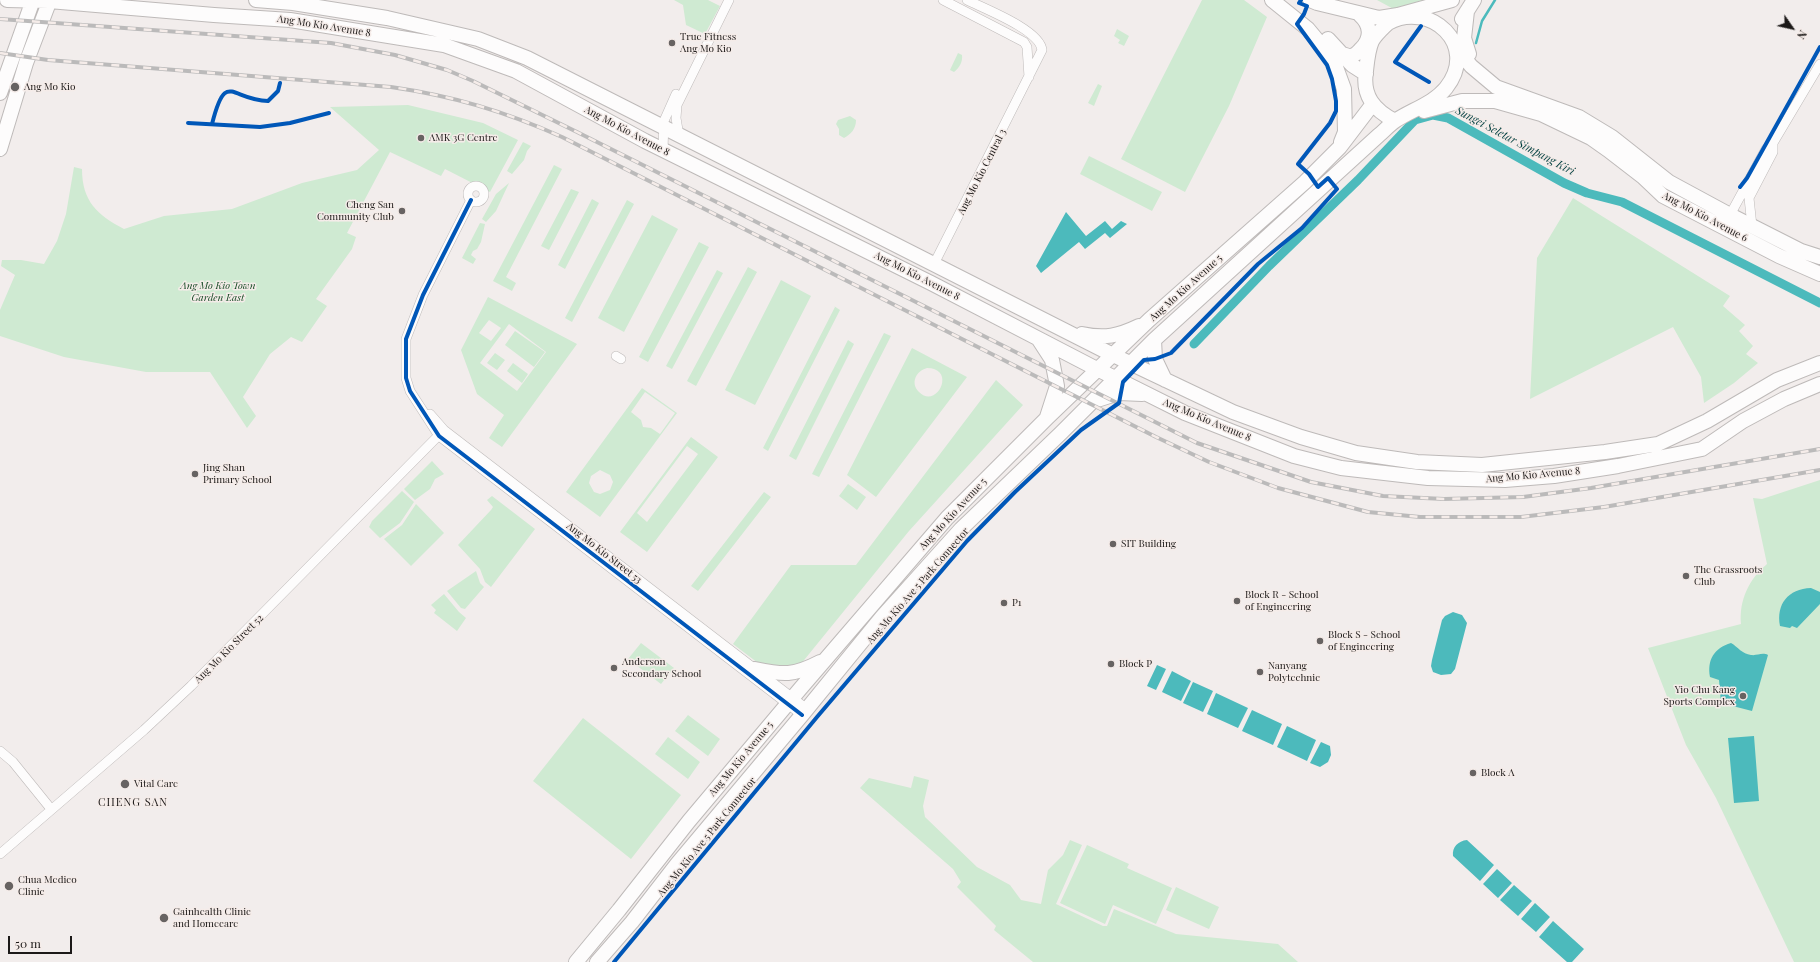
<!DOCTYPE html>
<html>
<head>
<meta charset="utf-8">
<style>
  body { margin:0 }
  #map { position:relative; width:1820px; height:962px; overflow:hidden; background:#f2edec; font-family:"Playfair Display",serif }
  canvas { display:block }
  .north { position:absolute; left:1772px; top:8px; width:40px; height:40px; -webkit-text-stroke:3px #f5ece9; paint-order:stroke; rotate:124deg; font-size:11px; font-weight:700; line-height:16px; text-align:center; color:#1c1918 }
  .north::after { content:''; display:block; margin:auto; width:14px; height:18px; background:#1c1918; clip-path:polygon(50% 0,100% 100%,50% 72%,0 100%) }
  .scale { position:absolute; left:8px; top:936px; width:64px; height:18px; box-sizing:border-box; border:2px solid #1c1918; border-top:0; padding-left:5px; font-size:12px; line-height:14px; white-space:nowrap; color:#1c1918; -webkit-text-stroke:3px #f5ece9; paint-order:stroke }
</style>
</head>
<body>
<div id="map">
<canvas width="1820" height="962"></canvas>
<div class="north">N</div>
<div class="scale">50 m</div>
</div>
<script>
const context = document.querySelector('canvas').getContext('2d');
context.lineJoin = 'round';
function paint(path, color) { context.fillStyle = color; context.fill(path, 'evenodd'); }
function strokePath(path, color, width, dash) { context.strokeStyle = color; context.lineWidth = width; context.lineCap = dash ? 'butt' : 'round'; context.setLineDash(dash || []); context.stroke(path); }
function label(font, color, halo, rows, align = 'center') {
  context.font = font + ' "Playfair Display",serif'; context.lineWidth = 3; context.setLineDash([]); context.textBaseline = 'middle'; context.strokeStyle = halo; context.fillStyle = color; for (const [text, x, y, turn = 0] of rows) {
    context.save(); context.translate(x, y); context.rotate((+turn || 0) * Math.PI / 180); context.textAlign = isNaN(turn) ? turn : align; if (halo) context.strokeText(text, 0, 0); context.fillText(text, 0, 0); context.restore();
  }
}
const green = new Path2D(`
  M 674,0 L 708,0 L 720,6 L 705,34 L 686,25 L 683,5 Z
  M 1202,0 L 1244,0 L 1267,17 L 1229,106 L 1185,192 L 1121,159 Z
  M 1377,0 L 1438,0 L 1421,24 Z
  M 1117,29 L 1129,36 L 1124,46 L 1118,43 L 1120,40 L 1114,36 Z
  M 958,53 L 962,55 C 963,62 959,68 954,72 L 950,70 Z
  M 1098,84 L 1102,86 L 1094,106 L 1088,103 Z
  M 408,105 L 483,123 L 518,140 L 490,192 L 445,169 L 441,176 L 390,152 L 347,233 L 356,237 L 352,249 L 316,299 L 327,306 L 302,342 L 291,337 L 270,354 L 243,397 L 256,416 L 247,428 L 210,372 L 146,372 L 64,357 L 0,336 L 0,310 L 15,275 L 1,266 L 2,260 L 21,260 L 44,264 L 57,241 L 66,214 L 74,167 L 82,169 C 82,201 97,215 124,229 L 164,216 L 232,209 L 302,183 L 357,170 L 379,150 L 330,107 Z
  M 850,116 L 856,120 C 856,129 851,134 844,138 L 839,135 L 839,129 L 836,124 L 838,120 Z
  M 523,142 L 531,146 L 527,151 L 524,160 L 512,174 L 507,171 Z
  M 1089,156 L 1162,192 L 1152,211 L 1080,174 Z
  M 554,165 L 562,169 L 506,277 L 516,283 L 512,291 L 493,281 Z
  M 509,183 L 496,211 L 486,222 L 482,219 L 496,194 Z
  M 571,189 L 579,192 L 549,250 L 541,246 Z
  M 1573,198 L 1730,296 L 1723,306 L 1745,325 L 1739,331 L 1753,346 L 1746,354 L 1758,363 L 1734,383 L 1704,403 L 1701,377 L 1673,327 L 1530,399 L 1537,258 Z
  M 592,199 L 599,203 L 565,269 L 558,265 Z
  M 627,200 L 634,204 L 572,322 L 565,318 Z
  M 652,215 L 678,229 L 624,332 L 598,318 Z
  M 480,223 L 485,224 L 481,242 L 477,249 L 473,251 L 471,255 L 476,259 L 473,264 L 462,258 Z
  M 699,242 L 709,247 L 648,362 L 639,357 Z
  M 748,267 L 757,272 L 696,386 L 687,381 Z
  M 717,270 L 723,273 L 672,369 L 666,366 Z
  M 781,280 L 811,296 L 755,405 L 725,390 Z
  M 488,297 L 577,344 L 502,447 L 489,438 L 504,415 L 477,394 L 461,350 ZM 489,320 L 501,328 L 491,341 L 479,333 ZM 509,324 L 546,352 L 517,391 L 480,363 Z
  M 834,306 L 840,310 L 768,451 L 763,448 L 835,307 Z
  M 515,331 L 545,352 L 534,367 L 505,345 Z
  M 884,333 L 891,336 L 819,477 L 812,474 Z
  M 848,340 L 854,344 L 796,460 L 789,456 Z
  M 912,348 L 967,377 L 876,497 L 847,475 ZM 927,368 C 957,368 937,410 919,392 C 910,383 916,371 927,368 Z
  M 495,353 L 505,360 L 497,370 L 487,363 Z
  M 513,363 L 528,374 L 522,383 L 507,371 Z
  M 996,380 L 1023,405 L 909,531 L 796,670 L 758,663 L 733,644 L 791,565 L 856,565 Z
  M 642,388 L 677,413 L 600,517 L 566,492 ZM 645,392 L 675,413 L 660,434 L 651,428 L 643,427 L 641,420 L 631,412 ZM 600,470 L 610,475 L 613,482 L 610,490 L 600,494 L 594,492 L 589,483 L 591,476 Z
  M 691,437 L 718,457 L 647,552 L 620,532 ZM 687,446 L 698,454 L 647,522 L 637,513 Z
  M 432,461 L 444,474 L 435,479 L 430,489 L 415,500 L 404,489 Z
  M 1820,480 L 1820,962 L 1794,962 L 1716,798 L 1686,745 L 1648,648 L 1741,624 C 1739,600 1749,579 1767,564 L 1753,498 L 1762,499 Z
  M 848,484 L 866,497 L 857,510 L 839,496 Z
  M 402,491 L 414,502 L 400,523 L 380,538 L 369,527 L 372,521 Z
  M 764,492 L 771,497 L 698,591 L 691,586 Z
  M 492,496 L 535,529 L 491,587 L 485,582 L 480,569 L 458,545 L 491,510 L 493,507 L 487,500 Z
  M 416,504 L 444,533 L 411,566 L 384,539 L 402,525 Z
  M 476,571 L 480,583 L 484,587 L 465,609 L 461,608 L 447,591 Z
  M 444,594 L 459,612 L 466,618 L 457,631 L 434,613 L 436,610 L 431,605 Z
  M 641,643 L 674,668 L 661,684 L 628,659 Z
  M 688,715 L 720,739 L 708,756 L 675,731 Z
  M 583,718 L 681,795 L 631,859 L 533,781 Z
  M 668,737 L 700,762 L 688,779 L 655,754 Z
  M 914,776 L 929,780 L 923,806 L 925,817 L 977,867 L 1010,885 L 1021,900 L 1041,904 L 1048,870 L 1063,855 L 1070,840 L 1082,845 L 1056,904 L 1103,926 L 1107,926 L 1114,909 L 1176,934 L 1278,944 L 1298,962 L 1033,962 L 994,930 L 996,926 L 957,887 L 961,882 L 953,869 L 860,788 L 869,778 L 911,788 Z
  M 1087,845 L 1129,864 L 1127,868 L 1172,888 L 1156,924 L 1113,905 L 1105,924 L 1060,903 Z
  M 1176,887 L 1219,907 L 1209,929 L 1166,910 Z`);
const water = new Path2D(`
  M 1066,212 L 1086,236 L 1105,221 L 1112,229 L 1121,221 L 1127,224 L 1110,238 L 1105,233 L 1085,249 L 1079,242 L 1041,273 L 1036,266 Z
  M 1811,588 L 1820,592 L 1820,604 L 1797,628 L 1792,626 L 1790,628 L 1780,626 C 1776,604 1788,589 1811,588 Z
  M 1453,612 L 1462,615 L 1467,623 L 1455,669 L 1451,674 L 1441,675 L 1433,672 L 1431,666 L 1432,660 L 1442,620 L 1445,616 Z
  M 1731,643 C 1738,647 1742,654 1751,655 C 1757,656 1762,652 1768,655 L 1752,711 L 1721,703 L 1719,680 L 1710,677 C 1707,660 1714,648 1731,643 Z
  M 1157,665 L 1166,669 L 1156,690 L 1147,686 Z
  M 1172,671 L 1191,681 L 1181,701 L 1162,692 Z
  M 1193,682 L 1213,691 L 1203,712 L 1183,703 Z
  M 1216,693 L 1248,708 L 1238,728 L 1207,714 Z
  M 1252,710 L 1282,724 L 1273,745 L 1242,731 Z
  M 1287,726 L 1316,740 L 1307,761 L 1277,747 Z
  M 1754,736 L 1759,801 L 1734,803 L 1728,738 Z
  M 1321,742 L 1330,746 L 1331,755 L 1328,762 L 1320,767 L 1310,763 Z
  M 1467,840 L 1494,865 L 1480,881 L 1453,856 C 1452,847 1458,841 1467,840 Z
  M 1497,869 L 1512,883 L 1498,898 L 1483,884 Z
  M 1514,885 L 1532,901 L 1518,916 L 1500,900 Z
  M 1535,903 L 1550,917 L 1536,932 L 1521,919 Z
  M 1553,921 L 1584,949 L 1572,962 L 1567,962 L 1539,937 Z`);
const stream = new Path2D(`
  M 1476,43 L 1482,21 L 1495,0
  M 1476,132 L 1479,136`);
const canal = new Path2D(`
  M 1194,344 L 1269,266 L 1358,180 L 1415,120 L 1433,115 L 1448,118 L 1564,183 L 1587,193 L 1622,202 L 1820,303`);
const street = new Path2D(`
  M 943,0 L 1024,42 L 1027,47 L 1029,77
  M 679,136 L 676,118 L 677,105 L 729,0
  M 663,150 L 664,121 L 676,94
  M468 194a8 8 0 1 1 16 0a8 8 0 1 1-16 0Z
  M 471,200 L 423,295 L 406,339 L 406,378 L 410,391 L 439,436 L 802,715
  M 1730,215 L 1766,149 L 1773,143 L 1820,64
  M 1752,226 L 1749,198 L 1773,152 L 1773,143
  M 934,264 L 1042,50 C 1040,30 985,9 967,0
  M 616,356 L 621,359
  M 430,414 L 444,430 L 807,709
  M 0,751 L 13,762 L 51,809
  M 0,854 L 144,730 L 191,686 L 444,430`);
const primary = new Path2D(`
  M 7,0 L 49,1 L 214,15 L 290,20 L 444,45 L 516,71 L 645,141 L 931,283 L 1093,367 L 1185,413 L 1294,456 L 1341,468 L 1428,478 L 1505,480 L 1554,476 L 1618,466 L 1702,449 L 1743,421 L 1784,399 L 1820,384
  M 256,0 L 293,3 L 387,18 L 478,39 L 527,58 L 1113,355 L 1233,412 L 1301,437 L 1356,453 L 1417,462 L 1482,465 L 1605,452 L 1658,444 L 1707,421 L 1777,380 L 1820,363
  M 1272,0 L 1308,29 L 1333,59 L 1344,89 L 1345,132 L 1341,142
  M 1310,0 L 1317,3 L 1379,18 L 1398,15 L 1452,0
  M 1467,11 L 1464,38 L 1469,54
  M 1462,19 L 1474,0
  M 1328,39 L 1352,65 L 1366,74
  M 1458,45 L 1463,56 L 1471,66 L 1496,87 L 1579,117 L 1612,137 L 1669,182 L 1730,215 L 1801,251 L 1820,257
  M 1341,54 C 1344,54 1347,56 1350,56 C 1355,56 1358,52 1361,49 C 1372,38 1371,25 1360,15
  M 0,93 L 33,0
  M 1424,111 L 1462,101 L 1495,101 L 1541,114 L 1591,138 L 1608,150 L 1643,177 L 1663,196 L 1779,256 L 1820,274
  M 0,149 L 26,63 L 50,0
  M 1082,334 C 1105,339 1118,336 1139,326
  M 1039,340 L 1052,360 L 1057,386 L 1047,417
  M 1154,340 L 1155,359 L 1165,380
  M 1094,401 L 1119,393 L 1142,394
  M 755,669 C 784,675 793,676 820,662
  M 576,962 L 619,910 L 689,821 L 800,689 L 947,518 L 1047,418 L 1149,320 L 1305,182 L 1340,147 L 1372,105
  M 597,962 L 632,922 L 677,864 L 802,715 L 882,617 L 961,529 L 1061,433 L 1154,340 L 1379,135 C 1384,131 1389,125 1395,121 C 1411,110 1433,104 1446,88 C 1480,45 1430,0 1388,23 C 1382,29 1376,34 1372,41 C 1368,50 1367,62 1366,71 C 1362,96 1374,110 1395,121`);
const rail = new Path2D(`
  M 0,19 L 331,43 L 395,55 L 447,70 L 473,81 L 577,132 L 1197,443 L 1311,482 L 1383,496 L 1444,499 L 1523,497 L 1591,488 L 1820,449
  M 0,53 L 48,60 L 391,87 C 453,96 504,111 562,137 L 1156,437 L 1209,462 L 1278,488 L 1368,512 L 1420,517 L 1521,517 L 1604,507 L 1820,470`);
const cycleway = new Path2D(`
  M 1421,26 L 1395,62 L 1429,82
  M 188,123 L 260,127 L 290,123 L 329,113
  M 212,124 C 226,69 231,100 268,101 L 278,91 L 280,83
  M 1740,187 L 1747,178 L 1820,47
  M 471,200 L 423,295 L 406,339 L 406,378 L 410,391 L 439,436 L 802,715
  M 614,962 L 817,717 L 967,541 L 1015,492 L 1081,430 L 1119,403 L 1123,382 L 1144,360 L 1155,359 L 1171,353 L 1258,264 L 1302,228 L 1337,189 L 1328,178 L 1318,187 L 1309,174 L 1298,164 L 1330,123 L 1336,111 L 1336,101 L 1332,79 L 1327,65 L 1297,24 L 1304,14 L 1307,6 L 1299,3 L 1301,0`);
const markers = [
  [672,43,4,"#676362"],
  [15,87,5,"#676362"],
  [421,138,4,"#676362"],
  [402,211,4,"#676362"],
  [195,474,4,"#676362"],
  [1113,544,4,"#676362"],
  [1686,576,4,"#676362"],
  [1237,601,4,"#676362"],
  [1004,603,4,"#676362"],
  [1320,641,4,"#676362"],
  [1111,664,4,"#676362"],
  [614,668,4,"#676362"],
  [1260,672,4,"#676362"],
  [1743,696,4,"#676362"],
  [1473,773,4,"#676362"],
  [125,784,5,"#676362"],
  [9,886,5,"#676362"],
  [164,918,5,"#676362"]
];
const streetNames = [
  ["Ang Mo Kio Avenue 8",324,26,9],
  ["Ang Mo Kio Avenue 8",627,131,28],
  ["Ang Mo Kio Central 3",982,172,-63],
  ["Ang Mo Kio Avenue 6",1705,217,28],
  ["Ang Mo Kio Avenue 8",917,276,27],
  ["Ang Mo Kio Avenue 5",1186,288,-42],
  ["Ang Mo Kio Avenue 8",1207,420,23],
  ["Ang Mo Kio Avenue 8",1533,475,-5],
  ["Ang Mo Kio Avenue 5",953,514,-47],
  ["Ang Mo Kio Street 53",604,553,38],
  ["Ang Mo Kio Ave 5 Park Connector",918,586,-49],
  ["Ang Mo Kio Street 52",229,649,-45],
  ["Ang Mo Kio Avenue 5",741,759,-50],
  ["Ang Mo Kio Ave 5 Park Connector",707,837,-51]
];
const poiNames = [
  ["True Fitness",680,37],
  ["Ang Mo Kio",680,49],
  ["Ang Mo Kio",24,87],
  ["AMK 3G Centre",429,138],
  ["Cheng San",394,205,"right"],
  ["Community Club",394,217,"right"],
  ["Jing Shan",203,468],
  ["Primary School",203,480],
  ["SIT Building",1121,544],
  ["The Grassroots",1694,570],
  ["Club",1694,582],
  ["Block R - School",1245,595],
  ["of Engineering",1245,607],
  ["P1",1012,603],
  ["Block S - School",1328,635],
  ["of Engineering",1328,647],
  ["Anderson",622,662],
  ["Secondary School",622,674],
  ["Block P",1119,664],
  ["Nanyang",1268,666],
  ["Polytechnic",1268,678],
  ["Yio Chu Kang",1735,690,"right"],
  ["Sports Complex",1735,702,"right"],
  ["Block A",1481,773],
  ["Vital Care",134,784],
  ["Chua Medico",18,880],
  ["Clinic",18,892],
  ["Gainhealth Clinic",173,912],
  ["and Homecare",173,924]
];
const parkNames = [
  ["Ang Mo Kio Town",218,286],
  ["Garden East",218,298]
];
const waterNames = [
  ["Sungei Seletar Simpang Kiri",1515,141,28]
];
const neighbourhoodNames = [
  ["CHENG SAN",133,803]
];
paint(green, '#cfead2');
paint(water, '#4cbabc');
strokePath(stream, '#4cbabc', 2.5);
strokePath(canal, '#4cbabc', 9);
strokePath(street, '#bebab9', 10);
strokePath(primary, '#bebab9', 16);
strokePath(street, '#fdfcfc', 9);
strokePath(primary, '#fdfcfc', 14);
strokePath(rail, '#bbbaba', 4);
strokePath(rail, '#f5ece9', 2.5, [8]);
strokePath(cycleway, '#0057b8', 4);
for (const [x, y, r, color] of markers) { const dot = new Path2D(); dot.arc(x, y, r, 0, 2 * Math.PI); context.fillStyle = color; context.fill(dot); strokePath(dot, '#f5ece9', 1.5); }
label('10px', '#1c1918', '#f5ece9', streetNames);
label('10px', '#1c1918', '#f5ece9', poiNames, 'left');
label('italic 10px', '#154a24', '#f5ece9', parkNames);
label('italic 11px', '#013f40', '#f5ece9', waterNames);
context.letterSpacing = '1px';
label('11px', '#1c1918', '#f5ece9', neighbourhoodNames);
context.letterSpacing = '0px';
</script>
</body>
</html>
